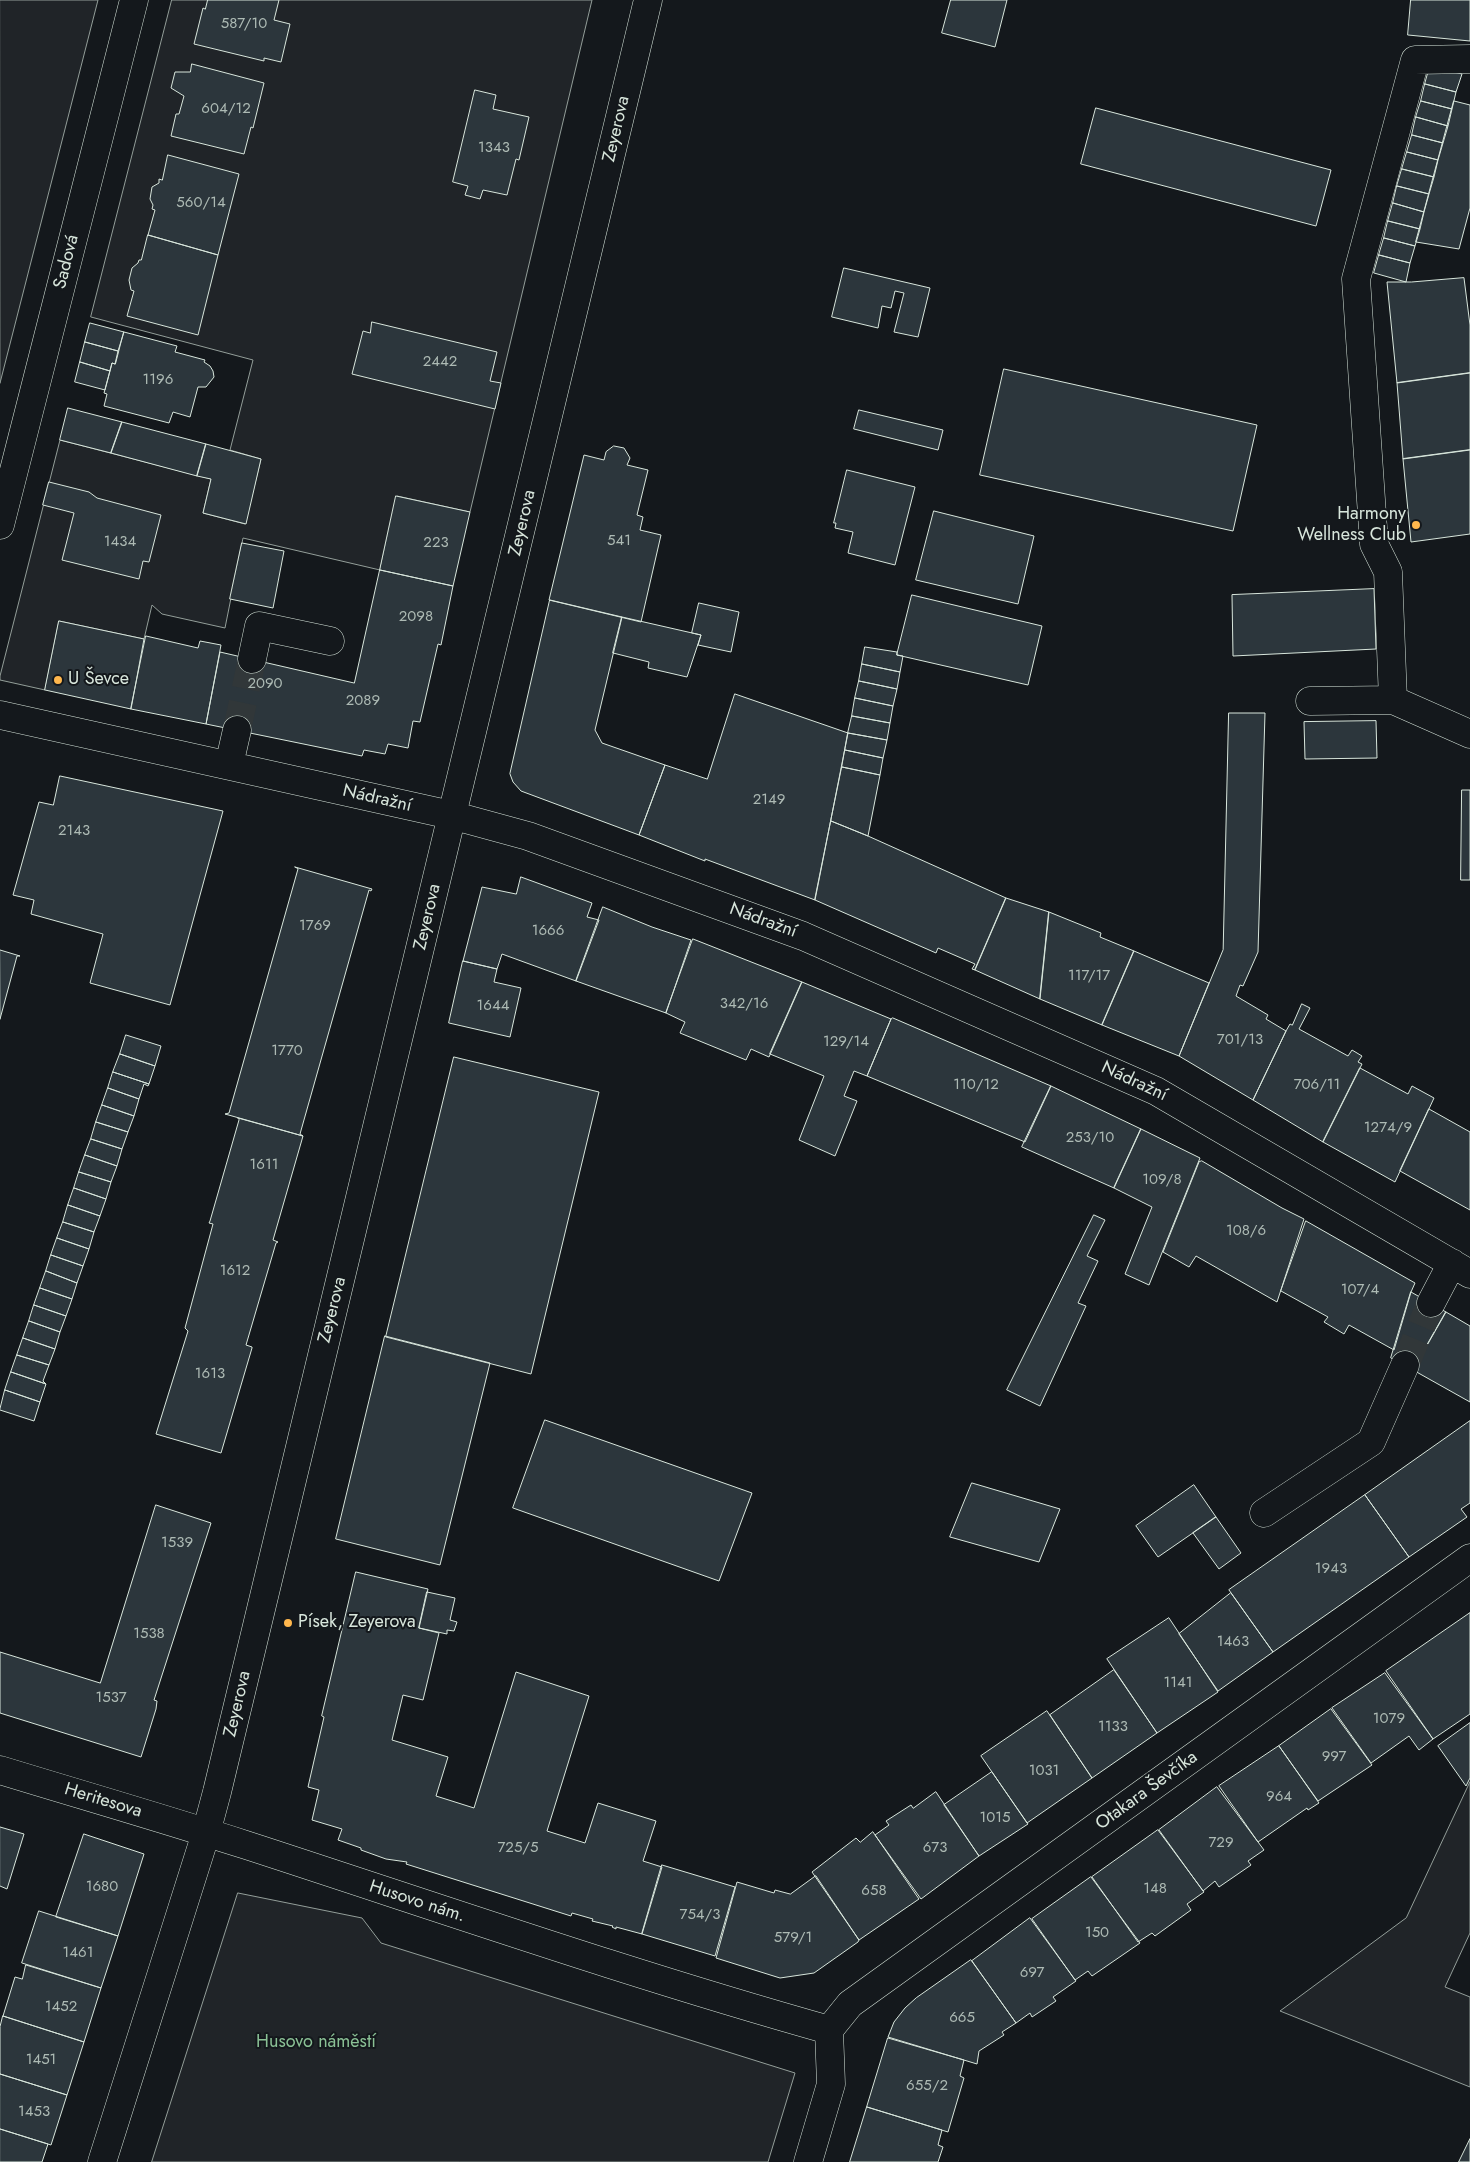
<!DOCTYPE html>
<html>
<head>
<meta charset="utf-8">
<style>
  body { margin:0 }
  canvas { display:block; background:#14181c }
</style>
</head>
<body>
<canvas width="1470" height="2162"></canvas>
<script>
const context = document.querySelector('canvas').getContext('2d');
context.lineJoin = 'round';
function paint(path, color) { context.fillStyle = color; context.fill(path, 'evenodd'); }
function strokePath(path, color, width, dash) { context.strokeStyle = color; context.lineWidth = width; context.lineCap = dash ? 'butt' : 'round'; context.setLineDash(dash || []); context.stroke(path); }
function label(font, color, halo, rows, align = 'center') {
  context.font = font + ' Jost,sans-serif'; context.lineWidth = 4; context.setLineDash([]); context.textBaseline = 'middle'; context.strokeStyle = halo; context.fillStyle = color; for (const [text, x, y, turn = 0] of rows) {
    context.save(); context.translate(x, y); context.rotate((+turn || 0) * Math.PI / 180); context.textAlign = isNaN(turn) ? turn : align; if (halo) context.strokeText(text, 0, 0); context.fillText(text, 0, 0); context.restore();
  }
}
const green = new Path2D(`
  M 0,0 L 98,0 L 0,383 Z
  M 172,0 L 592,0 L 470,512 L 397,496 L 380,570 L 243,538 L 225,628 L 162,614 L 152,605 L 144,639 L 59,621 L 45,690 L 0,680 L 0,676 L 60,440 L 211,479 L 203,513 L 245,524 L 261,459 L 230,450 L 253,360 L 91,317 Z
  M 1470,1782 L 1470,1933 L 1445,1987 L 1470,1997 L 1470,2087 L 1280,2011 L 1406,1918 Z
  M 238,1893 L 362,1918 L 381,1943 L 795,2073 L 768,2162 L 152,2162 Z`);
const building = new Path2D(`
  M 208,0 L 279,0 L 274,20 L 290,24 L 281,62 L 264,58 L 264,61 L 194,44 L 203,8 L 205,9 Z
  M 951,0 L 1007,0 L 995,47 L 942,33 Z
  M 1411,0 L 1470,0 L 1470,41 L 1408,35 Z
  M 192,64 L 264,83 L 253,128 L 251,127 L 244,154 L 171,136 L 176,114 L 179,114 L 184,96 L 171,88 L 175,72 L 190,72 Z
  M 1430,66 L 1462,74 L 1456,92 L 1425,84 Z
  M 1425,84 L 1456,92 L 1452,109 L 1421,101 Z
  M 475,90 L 496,95 L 493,109 L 529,117 L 519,160 L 516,159 L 507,195 L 483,190 L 480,199 L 465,195 L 468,186 L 453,182 Z
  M 1421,101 L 1452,109 L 1448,126 L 1416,117 Z
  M 1454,101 L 1470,105 L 1470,208 L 1459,249 L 1416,242 Z
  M 1096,108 L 1331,170 L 1316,226 L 1081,164 Z
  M 1416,117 L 1448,126 L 1443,143 L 1412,135 Z
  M 1412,135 L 1443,143 L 1438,160 L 1407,152 Z
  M 1407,152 L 1438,160 L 1434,177 L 1402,169 Z
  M 168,155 L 239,174 L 218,255 L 148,235 L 155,210 L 152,209 L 153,205 L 150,199 L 152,187 L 159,183 L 159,179 L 162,180 Z
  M 1402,169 L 1434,177 L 1429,194 L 1397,186 Z
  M 1397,186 L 1429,194 L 1424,212 L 1393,203 Z
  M 1393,203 L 1424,212 L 1420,229 L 1388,221 Z
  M 1388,221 L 1420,229 L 1415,246 L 1384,238 Z
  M 148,235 L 218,255 L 198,335 L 127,316 L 134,291 L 131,290 L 129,280 L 132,268 L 138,263 L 139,260 L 141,260 Z
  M 1384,238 L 1415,246 L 1410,263 L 1379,255 Z
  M 1379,255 L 1410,263 L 1406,282 L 1374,273 Z
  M 844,268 L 930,288 L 918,337 L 894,332 L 904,293 L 895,291 L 891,308 L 882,306 L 878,328 L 832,317 Z
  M 1464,278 L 1470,325 L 1470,373 L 1397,383 L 1387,282 L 1411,282 Z
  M 372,322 L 497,352 L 490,381 L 501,383 L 495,409 L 352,374 L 363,331 L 370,333 Z
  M 90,323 L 124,332 L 118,351 L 85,342 Z
  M 124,332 L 177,346 L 175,352 L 205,360 L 204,362 L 210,366 L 213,371 L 214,377 L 206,387 L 198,387 L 190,417 L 173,412 L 169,423 L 104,406 L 107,394 L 104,393 L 112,363 L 115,364 Z
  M 85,342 L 118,351 L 115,364 L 112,363 L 110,371 L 80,362 Z
  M 80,362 L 110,371 L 105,390 L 75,382 Z
  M 1004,369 L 1257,425 L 1233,531 L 980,475 Z
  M 1470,373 L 1470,450 L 1403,459 L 1397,383 Z
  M 68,408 L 122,422 L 111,453 L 60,440 Z
  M 859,410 L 943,430 L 938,450 L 854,429 Z
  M 122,422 L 206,444 L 197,476 L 111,453 Z
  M 206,444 L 261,459 L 246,524 L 203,513 L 211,479 L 197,476 Z
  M 614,446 L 624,448 L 630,458 L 627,465 L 648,470 L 637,515 L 643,517 L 640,530 L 661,535 L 641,622 L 549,600 L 584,455 L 604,460 L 606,452 Z
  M 1470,450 L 1470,534 L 1411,542 L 1403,459 Z
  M 847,470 L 915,487 L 895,565 L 848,553 L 853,532 L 835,528 L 836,523 L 834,523 Z
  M 49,482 L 89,492 L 97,498 L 161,515 L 149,562 L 143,561 L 139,579 L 62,560 L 74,513 L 43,505 Z
  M 396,496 L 470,512 L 453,586 L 380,570 Z
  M 934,511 L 1034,536 L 1018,604 L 916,580 Z
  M 242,543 L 284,551 L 273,608 L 230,599 Z
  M 380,570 L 453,586 L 441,645 L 438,644 L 420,722 L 413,721 L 408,748 L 388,744 L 385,754 L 364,750 L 362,756 L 206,724 L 220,652 L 354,683 Z
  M 1374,589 L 1376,649 L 1233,656 L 1232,595 Z
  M 912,595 L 1042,626 L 1028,685 L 897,655 Z
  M 550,600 L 622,617 L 595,730 L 602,743 L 665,765 L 639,835 L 521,791 L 513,782 L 510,774 Z
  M 699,603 L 739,612 L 731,652 L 698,645 L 701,635 L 692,633 Z
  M 622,617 L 701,635 L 687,677 L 648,668 L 649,662 L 613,653 Z
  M 59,621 L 144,639 L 131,709 L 45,690 Z
  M 146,636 L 198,648 L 200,641 L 221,645 L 206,724 L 131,709 Z
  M 865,647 L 897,652 L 897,655 L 903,656 L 900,672 L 862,664 Z
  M 862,664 L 900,672 L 897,689 L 859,681 Z
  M 859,681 L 897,689 L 893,706 L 855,698 Z
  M 735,694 L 848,733 L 815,900 L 705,859 L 705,861 L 639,835 L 665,765 L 707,779 Z
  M 855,698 L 893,706 L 890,723 L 852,716 Z
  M 1229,713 L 1265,713 L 1258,952 L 1243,986 L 1240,985 L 1236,996 L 1268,1015 L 1266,1019 L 1286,1031 L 1253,1100 L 1179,1056 L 1223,950 Z
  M 852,716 L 890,723 L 887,740 L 848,733 Z
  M 1376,721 L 1377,758 L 1305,759 L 1304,722 Z
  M 848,733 L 887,740 L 883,758 L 845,750 Z
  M 845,750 L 883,758 L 880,775 L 842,767 Z
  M 842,767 L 880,775 L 868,836 L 831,821 Z
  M 60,776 L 223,811 L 170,1005 L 90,983 L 103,934 L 31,914 L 34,900 L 13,895 L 39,802 L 53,805 Z
  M 1462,790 L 1470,790 L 1470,880 L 1461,880 Z
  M 831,821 L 868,836 L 1006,898 L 975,970 L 972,969 L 975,964 L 938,948 L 936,953 L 815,900 Z
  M 295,867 L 372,889 L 371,891 L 369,890 L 300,1134 L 303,1136 L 225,1114 L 229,1113 L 298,869 Z
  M 521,877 L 592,903 L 587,917 L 599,920 L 576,981 L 502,954 L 497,969 L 463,961 L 482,887 L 516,894 Z
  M 1006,898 L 1049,912 L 1040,999 L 975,970 Z
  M 603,907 L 652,927 L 691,940 L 666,1013 L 576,981 Z
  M 1049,912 L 1101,933 L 1100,937 L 1134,951 L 1102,1025 L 1040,999 Z
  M 693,939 L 802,982 L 769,1057 L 751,1049 L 746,1060 L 680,1033 L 685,1022 L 666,1013 Z
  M 0,950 L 20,956 L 17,956 L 0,1019 Z
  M 1134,951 L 1209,983 L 1179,1056 L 1102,1025 Z
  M 463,961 L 497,969 L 494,982 L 521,988 L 510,1037 L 449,1023 Z
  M 802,982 L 891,1019 L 867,1076 L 854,1071 L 844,1096 L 857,1101 L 835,1156 L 799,1140 L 824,1076 L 770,1054 Z
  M 1302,1004 L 1310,1008 L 1299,1029 L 1348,1056 L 1352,1050 L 1362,1056 L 1358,1062 L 1362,1064 L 1323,1142 L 1253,1100 L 1286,1031 L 1290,1024 L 1292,1025 Z
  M 893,1018 L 1051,1086 L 1025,1142 L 867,1076 L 891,1019 Z
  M 126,1035 L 161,1046 L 155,1066 L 120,1054 Z
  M 120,1054 L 155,1066 L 149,1084 L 113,1072 Z
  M 454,1057 L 599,1092 L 531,1374 L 386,1337 Z
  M 1360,1068 L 1408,1094 L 1412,1086 L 1434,1098 L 1395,1182 L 1323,1142 Z
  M 113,1072 L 149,1084 L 148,1086 L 144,1084 L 139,1099 L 108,1088 Z
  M 1051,1086 L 1141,1129 L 1114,1188 L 1022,1147 Z
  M 108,1088 L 139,1099 L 134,1116 L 102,1105 Z
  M 102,1105 L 134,1116 L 128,1132 L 96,1122 Z
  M 1429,1109 L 1470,1132 L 1470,1210 L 1400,1171 Z
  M 238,1118 L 303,1136 L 273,1240 L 278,1242 L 276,1243 L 246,1345 L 252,1347 L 252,1348 L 221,1453 L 156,1434 L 188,1331 L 185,1328 L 213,1224 L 209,1223 L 210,1221 L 239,1120 Z
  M 96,1122 L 128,1132 L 122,1149 L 91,1139 Z
  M 1141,1129 L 1200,1158 L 1149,1285 L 1125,1274 L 1152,1207 L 1114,1188 Z
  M 91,1139 L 122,1149 L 117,1166 L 85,1155 Z
  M 85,1155 L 117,1166 L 111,1182 L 79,1172 Z
  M 1202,1161 L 1282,1208 L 1304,1219 L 1277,1302 L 1196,1256 L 1189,1267 L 1163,1252 L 1199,1162 Z
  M 79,1172 L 111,1182 L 106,1199 L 74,1188 Z
  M 74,1188 L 106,1199 L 100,1216 L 68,1205 Z
  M 68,1205 L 100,1216 L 94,1232 L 63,1222 Z
  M 1094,1215 L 1105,1220 L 1087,1256 L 1098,1261 L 1078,1303 L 1086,1306 L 1040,1406 L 1007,1390 Z
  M 1306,1221 L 1415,1283 L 1411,1292 L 1394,1350 L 1349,1325 L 1344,1334 L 1324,1322 L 1328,1317 L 1281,1291 Z
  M 63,1222 L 94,1232 L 89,1249 L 57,1238 Z
  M 57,1238 L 89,1249 L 83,1266 L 51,1255 Z
  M 51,1255 L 83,1266 L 77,1283 L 46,1271 Z
  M 46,1271 L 77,1283 L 72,1299 L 40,1288 Z
  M 40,1288 L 72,1299 L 66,1316 L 34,1305 Z
  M 1411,1292 L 1446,1312 L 1413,1370 L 1391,1358 Z
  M 34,1305 L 66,1316 L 60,1332 L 29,1321 Z
  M 1446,1312 L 1470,1326 L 1470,1402 L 1413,1370 Z
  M 29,1321 L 60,1332 L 55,1349 L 23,1338 Z
  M 385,1336 L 490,1363 L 440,1565 L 336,1539 Z
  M 23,1338 L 55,1349 L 49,1365 L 17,1355 Z
  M 17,1355 L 49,1365 L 43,1381 L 46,1384 L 11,1372 Z
  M 11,1372 L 46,1384 L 40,1402 L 5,1390 Z
  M 5,1390 L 40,1402 L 34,1421 L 0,1410 Z
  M 545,1420 L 752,1493 L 719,1581 L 513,1508 Z
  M 1470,1421 L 1470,1503 L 1461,1509 L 1467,1517 L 1409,1557 L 1365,1495 Z
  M 972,1483 L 1060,1509 L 1039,1562 L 950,1537 Z
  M 1194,1485 L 1216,1517 L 1158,1557 L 1136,1526 Z
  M 1365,1495 L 1409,1557 L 1273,1652 L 1229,1590 Z
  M 156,1505 L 211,1523 L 154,1700 L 157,1701 L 156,1709 L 141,1757 L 0,1713 L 0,1652 L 100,1683 Z
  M 1216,1517 L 1241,1553 L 1219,1569 L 1193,1533 Z
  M 356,1572 L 428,1589 L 419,1628 L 439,1633 L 423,1700 L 403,1695 L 392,1740 L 448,1757 L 436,1796 L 474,1808 L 516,1672 L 589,1696 L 547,1831 L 585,1843 L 598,1803 L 656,1821 L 643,1861 L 662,1867 L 642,1934 L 616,1927 L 616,1929 L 612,1927 L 613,1926 L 592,1921 L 593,1919 L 572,1913 L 571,1916 L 406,1864 L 407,1862 L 386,1859 L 361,1850 L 361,1848 L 338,1840 L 342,1829 L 312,1820 L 319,1790 L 308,1787 L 324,1717 L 322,1716 Z
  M 427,1592 L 455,1598 L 450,1620 L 457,1622 L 454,1631 L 447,1630 L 447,1634 L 419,1628 Z
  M 1231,1593 L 1273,1652 L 1218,1691 L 1179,1634 Z
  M 1470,1613 L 1470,1714 L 1433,1739 L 1386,1671 Z
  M 1169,1618 L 1218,1692 L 1157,1733 L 1107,1659 Z
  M 1114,1670 L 1157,1733 L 1092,1778 L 1050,1715 Z
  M 1385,1673 L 1433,1739 L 1419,1750 L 1409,1736 L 1371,1763 L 1332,1708 Z
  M 1331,1709 L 1372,1765 L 1318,1801 L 1279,1746 Z
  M 1047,1711 L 1092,1778 L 1027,1823 L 981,1756 Z
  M 1470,1723 L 1470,1778 L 1466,1786 L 1438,1746 Z
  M 1279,1746 L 1319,1803 L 1308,1810 L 1307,1808 L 1258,1842 L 1219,1786 Z
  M 992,1772 L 1028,1824 L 979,1856 L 944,1805 Z
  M 1217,1787 L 1264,1850 L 1248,1861 L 1251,1865 L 1219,1887 L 1215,1881 L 1203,1891 L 1159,1830 Z
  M 936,1792 L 979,1856 L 921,1899 L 875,1835 L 889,1825 L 886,1821 L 911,1805 L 913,1808 Z
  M 0,1827 L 24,1834 L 7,1889 L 0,1886 Z
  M 1158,1830 L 1204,1892 L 1187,1904 L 1191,1910 L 1155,1936 L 1152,1933 L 1138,1942 L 1092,1877 Z
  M 873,1832 L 919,1899 L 859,1940 L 812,1872 L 856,1838 L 860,1842 Z
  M 84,1834 L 144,1854 L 118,1936 L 56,1917 Z
  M 662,1865 L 735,1887 L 715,1956 L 642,1934 Z
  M 816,1876 L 859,1940 L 858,1942 L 814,1973 L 780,1978 L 716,1958 L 737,1882 L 774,1893 L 775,1890 L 790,1894 Z
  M 1091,1877 L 1140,1943 L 1092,1976 L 1088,1971 L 1075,1980 L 1032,1919 Z
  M 39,1911 L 118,1936 L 101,1988 L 22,1963 Z
  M 1030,1918 L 1076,1981 L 1053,1997 L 1056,2001 L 1032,2017 L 1030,2013 L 1016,2023 L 972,1961 Z
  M 971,1960 L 1016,2023 L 1002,2032 L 1004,2035 L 979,2051 L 977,2064 L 888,2037 L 894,2022 L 905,2008 L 916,1998 Z
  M 26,1965 L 101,1988 L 84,2042 L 3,2016 L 15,1977 L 22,1979 Z
  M 3,2016 L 84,2042 L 67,2095 L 0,2074 L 0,2027 Z
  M 888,2038 L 964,2060 L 960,2076 L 964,2078 L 948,2132 L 867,2107 Z
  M 0,2074 L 67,2095 L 51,2145 L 0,2129 Z
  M 867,2107 L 942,2130 L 938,2145 L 943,2147 L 938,2162 L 850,2162 Z
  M 0,2129 L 48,2144 L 42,2162 L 0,2162 Z
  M 1470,2139 L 1470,2162 L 1459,2162 Z`);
const minorTunnel = new Path2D(`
  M 237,730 L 252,659
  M 1405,1365 L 1431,1303`);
const minor = new Path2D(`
  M 0,525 L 134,0
  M 252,659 L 259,626 L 330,641
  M 1393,700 L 1388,572 L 1374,544 L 1356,279 L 1415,60 L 1470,59
  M 1310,701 L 1393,700 L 1470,734
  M 0,715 L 451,815 L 528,836 L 803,936 L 1156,1091 L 1470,1274
  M 229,765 L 237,730
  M 1431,1303 L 1452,1263
  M 1264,1513 L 1371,1442 L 1405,1365
  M 0,1770 C 82,1795 165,1819 246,1845 C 440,1908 633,1975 829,2030
  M 829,2030 L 850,2004 L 1470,1558
  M 102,2162 L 206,1833 L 217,1792 L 648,0
  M 808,2162 L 831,2084 L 829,2030`);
const markers = [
  [1416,525,5,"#ffb74d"],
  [58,680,5,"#ffb74d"],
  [288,1623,5,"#ffb74d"]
];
const numberNames = [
  ["587/10",244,24],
  ["604/12",226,109],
  ["1343",494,148],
  ["560/14",201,203],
  ["2442",440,362],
  ["1196",158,380],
  ["541",619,541],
  ["1434",120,542],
  ["223",436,543],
  ["2098",416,617],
  ["2090",265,684],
  ["2089",363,701],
  ["2149",769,800],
  ["2143",74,831],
  ["1769",315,926],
  ["1666",548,931],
  ["117/17",1089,976],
  ["342/16",744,1004],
  ["1644",493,1006],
  ["701/13",1240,1040],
  ["129/14",846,1042],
  ["1770",287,1051],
  ["110/12",976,1085],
  ["706/11",1317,1085],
  ["1274/9",1388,1128],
  ["253/10",1090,1138],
  ["1611",264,1165],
  ["109/8",1162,1180],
  ["108/6",1246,1231],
  ["1612",235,1271],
  ["107/4",1360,1290],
  ["1613",210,1374],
  ["1539",177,1543],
  ["1943",1331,1569],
  ["1538",149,1634],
  ["1463",1233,1642],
  ["1141",1178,1683],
  ["1537",111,1698],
  ["1079",1389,1719],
  ["1133",1113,1727],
  ["997",1334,1757],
  ["1031",1044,1771],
  ["964",1279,1797],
  ["1015",995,1818],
  ["729",1221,1843],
  ["725/5",518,1848],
  ["673",935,1848],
  ["1680",102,1887],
  ["148",1155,1889],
  ["658",874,1891],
  ["754/3",700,1915],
  ["150",1097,1933],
  ["579/1",793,1938],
  ["1461",78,1953],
  ["697",1032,1973],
  ["1452",61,2007],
  ["665",962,2018],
  ["1451",41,2060],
  ["655/2",927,2086],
  ["1453",34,2112]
];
const streetNames = [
  ["Zeyerova",617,129,-77],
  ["Sadová",67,262,-76],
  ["Zeyerova",523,523,-77],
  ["Nádražní",377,799,13],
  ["Zeyerova",428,917,-77],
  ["Nádražní",763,921,20],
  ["Nádražní",1134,1082,25],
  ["Zeyerova",333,1310,-76],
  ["Zeyerova",238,1704,-77],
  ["Otakara Ševčíka",1147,1791,-36],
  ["Heritesova",103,1801,17],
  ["Husovo nám.",417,1902,18]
];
const poiNames = [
  ["Harmony",1406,515,"right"],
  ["Wellness Club",1406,536,"right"],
  ["U Ševce",68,680],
  ["Písek, Zeyerova",298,1623]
];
const parkNames = [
  ["Husovo náměstí",316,2043]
];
paint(green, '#202428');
strokePath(green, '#939e99', 1);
paint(building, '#2c363c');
strokePath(building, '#d8e6dc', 1);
strokePath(minorTunnel, '#313739', 28, [28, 14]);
strokePath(minor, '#d8e6dc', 29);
strokePath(minor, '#14181c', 28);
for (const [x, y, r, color] of markers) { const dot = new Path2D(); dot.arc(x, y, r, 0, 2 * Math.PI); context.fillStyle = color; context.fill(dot); strokePath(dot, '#14181c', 2); }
label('15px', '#adbab4', null, numberNames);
label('18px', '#d8e6dc', '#14181c', streetNames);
label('18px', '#d8e6dc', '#14181c', poiNames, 'left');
label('18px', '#8ac095', '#14181c', parkNames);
</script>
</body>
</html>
